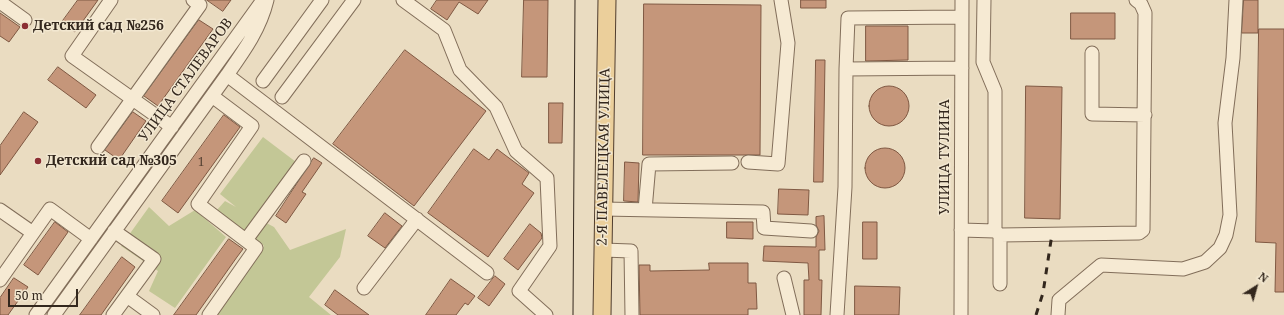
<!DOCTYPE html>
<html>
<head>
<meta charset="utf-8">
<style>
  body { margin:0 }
  #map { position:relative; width:1284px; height:315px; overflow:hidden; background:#eadcc1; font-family:"Noto Serif",serif }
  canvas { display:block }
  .north { position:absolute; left:1236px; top:267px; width:40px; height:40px; -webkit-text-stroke:3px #f2e7d0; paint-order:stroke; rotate:37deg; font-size:11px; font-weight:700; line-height:16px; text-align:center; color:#33271d }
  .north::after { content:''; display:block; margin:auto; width:14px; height:18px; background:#33271d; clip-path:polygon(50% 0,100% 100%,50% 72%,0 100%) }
  .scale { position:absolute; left:8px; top:289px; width:70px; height:18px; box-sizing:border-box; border:2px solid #33271d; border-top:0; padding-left:5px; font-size:12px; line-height:14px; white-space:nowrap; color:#33271d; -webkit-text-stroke:3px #f2e7d0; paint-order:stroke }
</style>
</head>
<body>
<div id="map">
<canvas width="1284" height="315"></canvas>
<div class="north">N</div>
<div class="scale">50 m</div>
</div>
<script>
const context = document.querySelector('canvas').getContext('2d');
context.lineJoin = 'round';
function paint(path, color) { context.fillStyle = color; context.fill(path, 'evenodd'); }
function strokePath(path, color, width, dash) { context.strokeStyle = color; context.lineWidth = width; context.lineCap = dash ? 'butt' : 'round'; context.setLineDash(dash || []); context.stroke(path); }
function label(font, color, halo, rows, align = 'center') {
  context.font = font + ' "Noto Serif",serif'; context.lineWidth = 3; context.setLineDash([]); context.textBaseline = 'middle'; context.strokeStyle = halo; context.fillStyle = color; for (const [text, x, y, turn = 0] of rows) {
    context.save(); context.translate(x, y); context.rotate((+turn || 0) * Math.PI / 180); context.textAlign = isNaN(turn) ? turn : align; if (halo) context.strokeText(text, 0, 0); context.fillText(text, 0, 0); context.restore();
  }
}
const green = new Path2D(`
  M 263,137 L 296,162 L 255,217 L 274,227 L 290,250 L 346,229 L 340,257 L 309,297 L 331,315 L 214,315 L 264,246 L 217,210 L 225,201 L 236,207 L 220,194 Z
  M 149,207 L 169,226 L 195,210 L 226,237 L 175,308 L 149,291 L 158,271 L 121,246 Z`);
const building = new Path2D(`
  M 78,0 L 98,0 L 75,32 L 62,22 Z
  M 207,0 L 231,0 L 223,11 Z
  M 437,0 L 488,0 L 478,14 L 459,2 L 447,20 L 431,9 Z
  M 524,0 L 548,0 L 547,77 L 522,77 Z
  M 801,0 L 826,0 L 826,8 L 801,8 Z
  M 1244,0 L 1258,0 L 1258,33 L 1242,33 Z
  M 644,4 L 761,5 L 760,155 L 643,155 Z
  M 0,13 L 20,27 L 9,42 L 0,36 Z
  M 1071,13 L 1115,13 L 1115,39 L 1071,39 Z
  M 199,20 L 213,29 L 158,106 L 144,96 Z
  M 866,26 L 908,26 L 908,60 L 866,61 Z
  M 1259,29 L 1284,29 L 1284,292 L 1275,292 L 1276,243 L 1256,242 Z
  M 405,50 L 486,111 L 414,206 L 333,144 Z
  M 816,60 L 825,60 L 823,182 L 814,182 Z
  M 58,67 L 96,95 L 86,108 L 48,80 Z
  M 1026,86 L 1062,87 L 1060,219 L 1025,218 Z
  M869 106a20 20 0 1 1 40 0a20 20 0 1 1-40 0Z
  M 549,103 L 563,103 L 562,143 L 549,143 Z
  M 24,112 L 38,122 L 0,175 L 0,146 Z
  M 133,112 L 146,121 L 119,160 L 105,150 Z
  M 224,115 L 240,127 L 178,213 L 162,201 Z
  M865 168a20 20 0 1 1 40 0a20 20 0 1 1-40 0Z
  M 474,149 L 489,160 L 497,149 L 529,173 L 522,184 L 534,193 L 488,257 L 428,213 Z
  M 314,158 L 322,163 L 302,192 L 306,194 L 286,223 L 276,216 Z
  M 625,162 L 639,163 L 638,202 L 624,201 Z
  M 779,189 L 809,190 L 808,215 L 778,214 Z
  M 385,213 L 402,226 L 385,248 L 368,236 Z
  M 824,216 L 825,250 L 819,250 L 819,280 L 822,280 L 821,315 L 804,315 L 804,280 L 809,280 L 808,263 L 763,261 L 764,246 L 816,247 L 816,237 L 819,231 L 816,225 L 816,217 Z
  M 55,222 L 68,232 L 38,275 L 24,265 Z
  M 727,222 L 753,222 L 753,239 L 727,238 Z
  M 863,222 L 877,222 L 877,259 L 863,259 Z
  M 530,224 L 541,233 L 542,238 L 518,270 L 504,259 Z
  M 229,239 L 243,249 L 237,257 L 196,315 L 174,315 Z
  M 122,257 L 135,267 L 101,315 L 80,315 Z
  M 709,263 L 748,263 L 748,283 L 756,283 L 757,309 L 748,309 L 748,315 L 640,315 L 639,265 L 650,265 L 650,271 L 709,270 Z
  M 495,276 L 505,284 L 489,306 L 478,298 Z
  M 14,278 L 28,287 L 8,315 L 0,315 L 0,298 Z
  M 451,279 L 475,296 L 468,305 L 465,303 L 456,315 L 426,315 Z
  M 855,286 L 900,287 L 899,315 L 855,315 Z
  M 335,290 L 369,315 L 338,315 L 325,305 Z`);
const minor = new Path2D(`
  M 111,0 L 72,56 L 172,127
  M 403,0 L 444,30 L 460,70 L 496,107 L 516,151 L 547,178 L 550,246 L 519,291 L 546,315
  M 984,0 L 983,62 L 995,91 L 995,231
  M 0,2 L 25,20
  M 1092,53 L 1092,114 L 1145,115
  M 846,69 L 848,18 L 962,17
  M 227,75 L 487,273
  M 263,81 L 322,0
  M 282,97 L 354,0
  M 98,147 L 200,5 L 193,0
  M 748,162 L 778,164 L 788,43 L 781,0
  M 603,209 L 763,212 L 764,228 L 811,231
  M 0,210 L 33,233 L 50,209 L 91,239
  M 645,210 L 649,164 L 732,163
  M 961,230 L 995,231 L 1000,235 L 1139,233 L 1143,230 L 1145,13 L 1141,4 L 1136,0
  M 1000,235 L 1000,284
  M 246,240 L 304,161
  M 603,250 L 631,251 L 632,315
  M 784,278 L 793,315
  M 0,280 L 33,233
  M 364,288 L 417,219
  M 127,296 L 153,315
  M 36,315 L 263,0
  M 54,315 L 227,75 C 244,51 260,29 267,0
  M 113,315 L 154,259 L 114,231
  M 209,315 L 256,248 L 198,204 L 252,126 L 212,96
  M 837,315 L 845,187 L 846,69 L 962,68
  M 961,315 L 962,0
  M 1058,315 L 1059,300 L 1101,265 L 1183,269 L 1205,262 L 1220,248 L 1226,235 L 1230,215 L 1225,123 L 1233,58 L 1236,0`);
const major = new Path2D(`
  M 602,315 L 607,0`);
const tram = new Path2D(`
  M 573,315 L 575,0`);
const rail = new Path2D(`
  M 1036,315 L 1043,293 L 1052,234`);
const markers = [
  [25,26,4,"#8c2f33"],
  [38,161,4,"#8c2f33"]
];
const numberNames = [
  ["1",201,163]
];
const poiNames = [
  ["Детский сад №256",33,26],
  ["Детский сад №305",46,161]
];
const streetNames = [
  ["УЛИЦА СТАЛЕВАРОВ",186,80,-54],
  ["2-Я ПАВЕЛЕЦКАЯ УЛИЦА",604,157,-89],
  ["УЛИЦА ТУЛИНА",945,157,-90]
];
paint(green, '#c3c796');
paint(building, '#c5967a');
strokePath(building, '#7f5842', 1);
strokePath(minor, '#826e5a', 15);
strokePath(major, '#503d2e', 19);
strokePath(minor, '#f6ead3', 13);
strokePath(major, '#ebcf9b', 17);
strokePath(tram, '#33271d', 1);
strokePath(rail, '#33271d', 3, [7, 7]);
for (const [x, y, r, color] of markers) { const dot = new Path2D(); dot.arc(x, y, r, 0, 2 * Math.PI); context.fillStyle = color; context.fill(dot); strokePath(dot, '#f2e7d0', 1.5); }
label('12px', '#584334', null, numberNames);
label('bold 14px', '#33271d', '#f2e7d0', poiNames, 'left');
label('14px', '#33271d', '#f2e7d0', streetNames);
</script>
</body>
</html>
